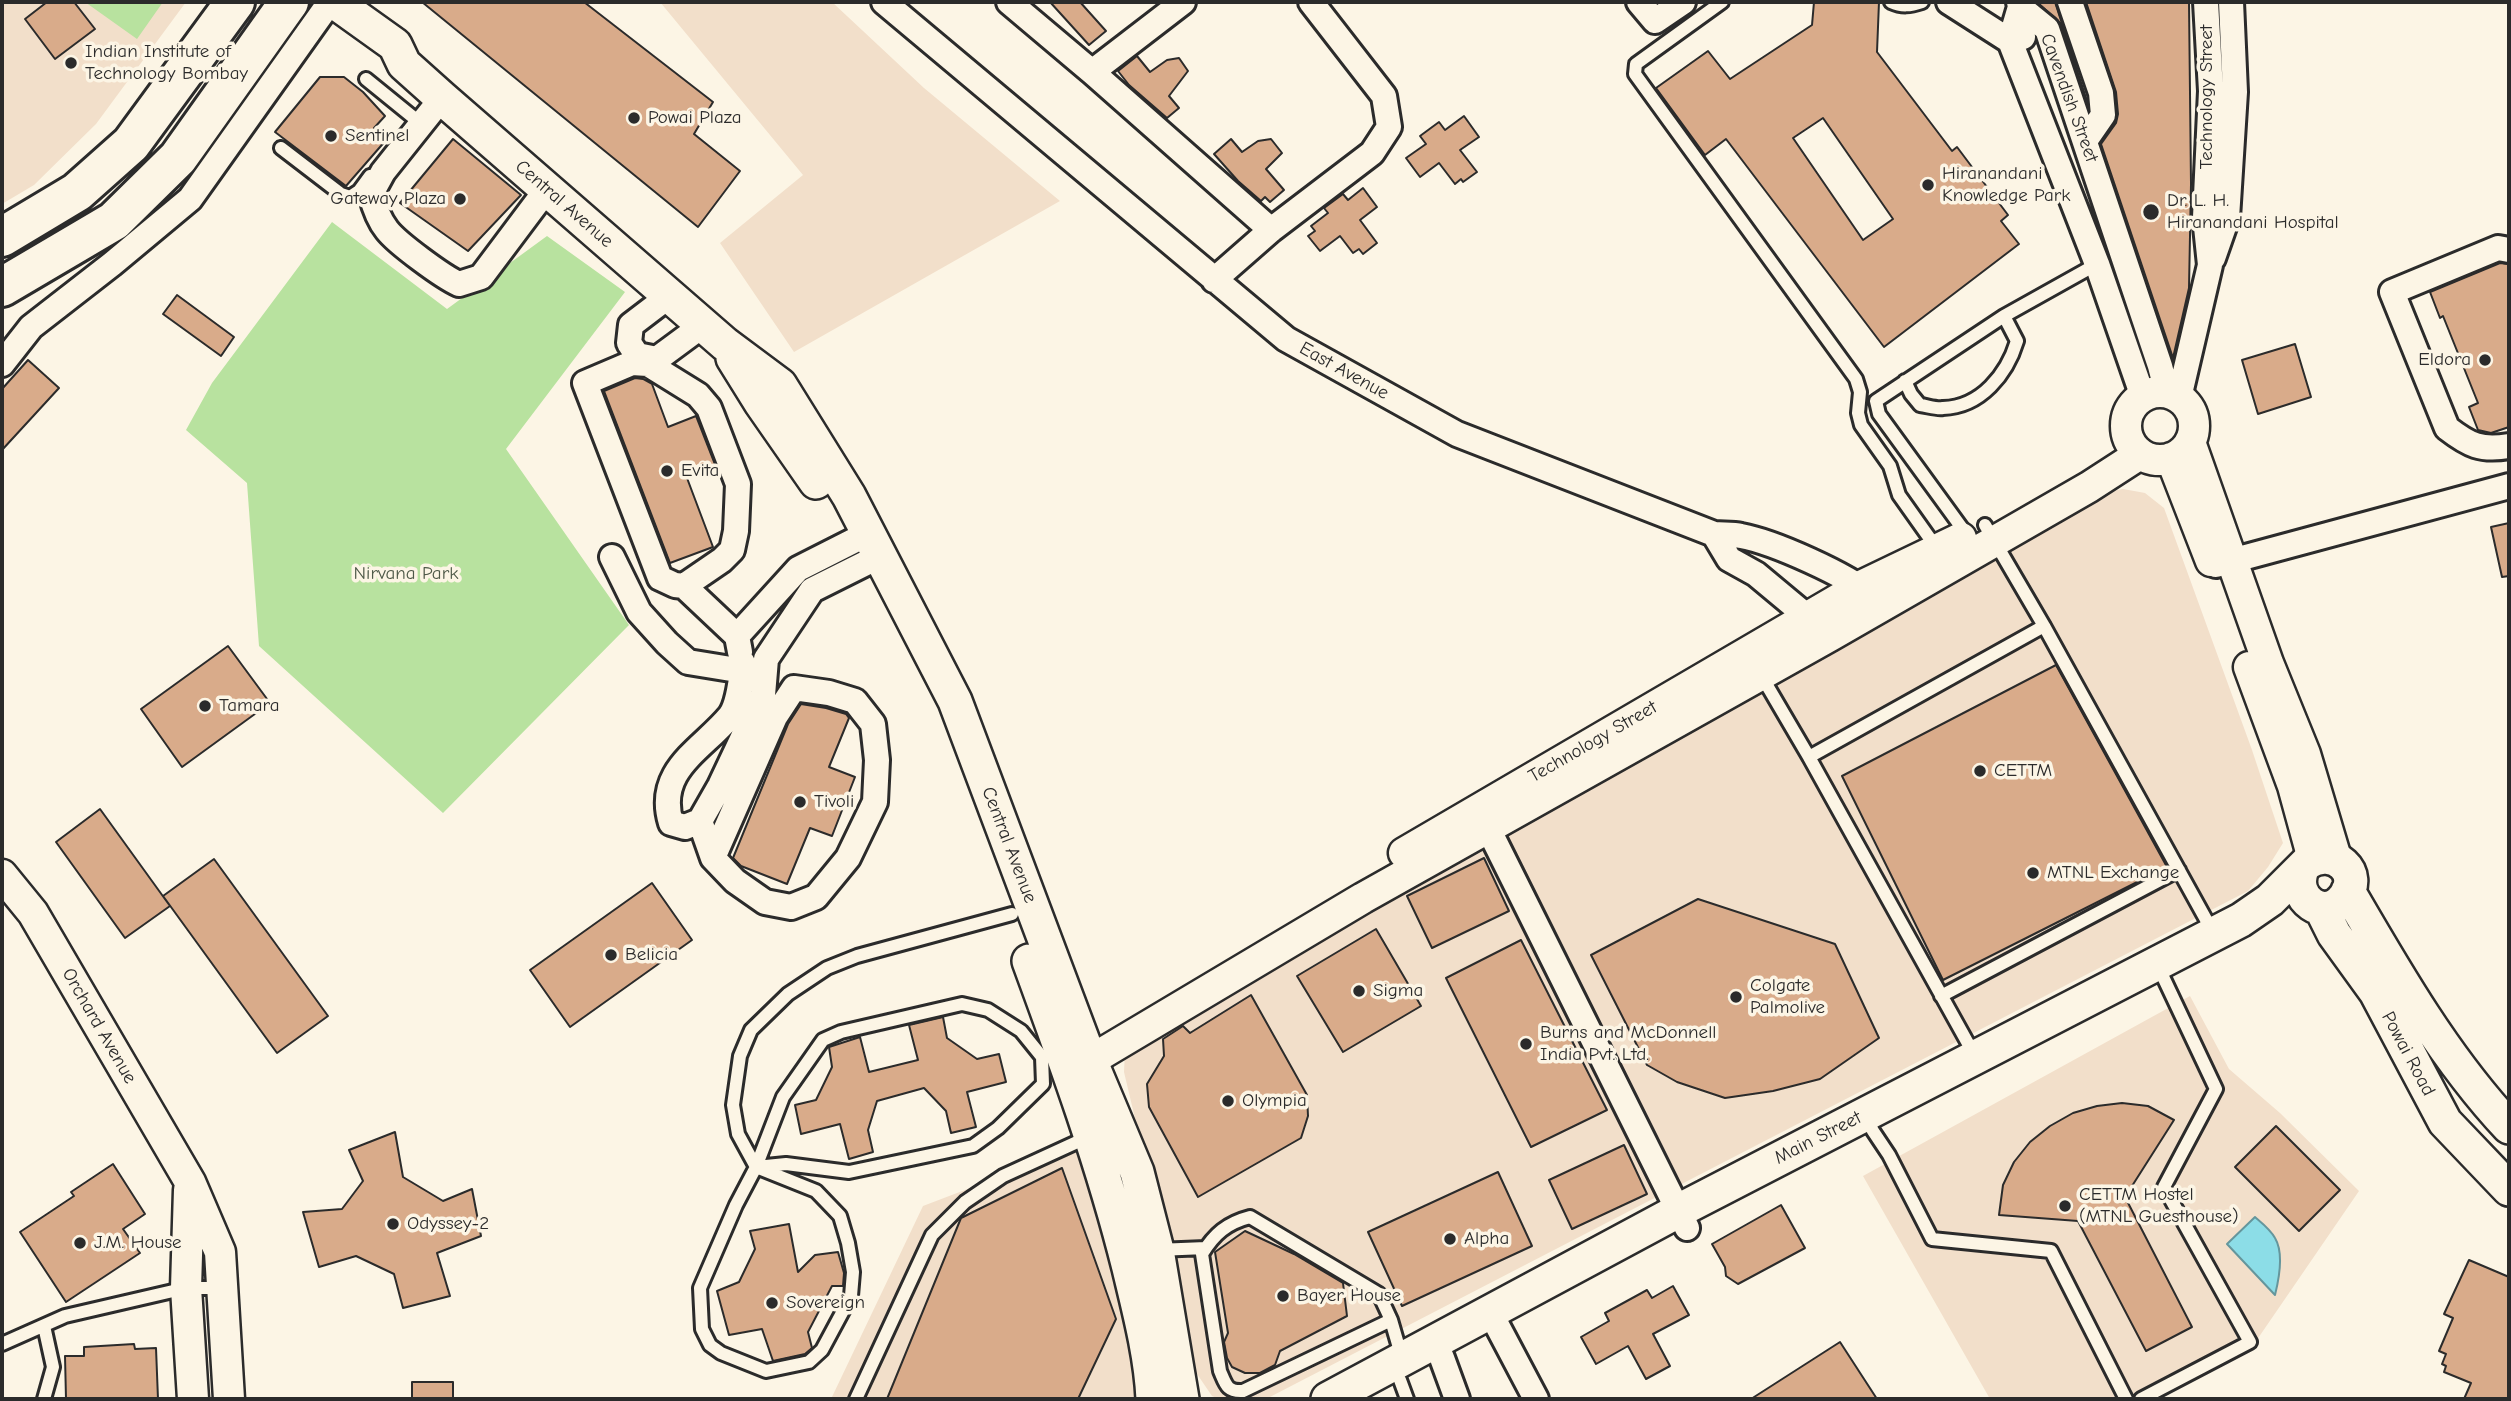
<!DOCTYPE html>
<html>
<head>
<meta charset="utf-8">
<style>
  body { margin:0 }
  #map { position:relative; width:2511px; height:1401px; overflow:hidden; background:#fcf5e5; font-family:"Comic Neue",sans-serif }
  canvas { display:block }
  .frame { position:absolute; inset:0; border:4px solid #2b2b2b; pointer-events:none }
</style>
</head>
<body>
<div id="map">
<canvas width="2511" height="1401"></canvas>
<div class="frame"></div>
</div>
<script>
const context = document.querySelector('canvas').getContext('2d');
context.lineJoin = 'round';
function paint(path, color) { context.fillStyle = color; context.fill(path, 'evenodd'); }
function strokePath(path, color, width, dash) { context.strokeStyle = color; context.lineWidth = width; context.lineCap = dash ? 'butt' : 'round'; context.setLineDash(dash || []); context.stroke(path); }
function label(font, color, halo, rows, align = 'center') {
  context.font = font + ' "Comic Neue",sans-serif'; context.lineWidth = 7; context.setLineDash([]); context.textBaseline = 'middle'; context.strokeStyle = halo; context.fillStyle = color; for (const [text, x, y, turn = 0] of rows) {
    context.save(); context.translate(x, y); context.rotate((+turn || 0) * Math.PI / 180); context.textAlign = isNaN(turn) ? turn : align; if (halo) context.strokeText(text, 0, 0); context.fillText(text, 0, 0); context.restore();
  }
}
const built = new Path2D(`
  M 2,2 L 186,2 L 96,124 L 34,185 L 2,204 Z
  M 660,2 L 832,2 L 924,88 L 1060,201 L 794,352 L 720,243 L 803,175 Z
  M 2123,489 L 2145,493 L 2164,508 L 2252,750 L 2283,843 L 2268,867 L 2248,891 L 1266,1399 L 1219,1399 L 1212,1396 L 1195,1371 L 1124,1072 L 1125,1051 L 2095,494 Z
  M 2190,996 L 2229,1069 L 2280,1113 L 2359,1191 L 2252,1347 L 2144,1399 L 1990,1399 L 1863,1176 Z
  M 1080,1146 L 1122,1290 L 1144,1399 L 831,1399 L 923,1206 Z`);
const green = new Path2D(`
  M 85,2 L 163,2 L 137,39 Z
  M 332,222 L 447,309 L 547,236 L 625,292 L 506,449 L 629,625 L 443,813 L 259,646 L 247,483 L 186,430 L 212,383 Z`);
const water = new Path2D(`
  M 2255,1217 C 2262,1223 2271,1230 2275,1238 C 2284,1253 2279,1279 2275,1295 L 2227,1244 Z`);
const building = new Path2D(`
  M 47,2 L 74,2 L 95,29 L 55,59 L 25,19 Z
  M 422,2 L 584,2 L 713,102 L 694,134 L 740,171 L 698,227 Z
  M 1050,2 L 1080,2 L 1106,31 L 1089,45 Z
  M 1814,2 L 1879,2 L 1877,52 L 1952,151 L 1957,147 L 2008,215 L 2001,221 L 2019,244 L 1884,347 L 1726,139 L 1705,155 L 1656,88 L 1708,51 L 1730,79 L 1812,25 ZM 1823,118 L 1893,219 L 1863,240 L 1793,138 Z
  M 2037,2 L 2055,2 L 2087,101 L 2061,24 Z
  M 2086,2 L 2189,2 L 2191,184 L 2189,288 L 2173,358 L 2101,144 L 2116,123 L 2118,114 L 2116,92 Z
  M 1137,56 L 1150,72 L 1167,60 L 1179,58 L 1188,71 L 1169,96 L 1179,108 L 1167,118 L 1129,85 L 1118,71 Z
  M 320,77 L 344,77 L 363,92 L 385,116 L 374,128 L 387,139 L 346,186 L 275,132 Z
  M 1464,116 L 1479,137 L 1460,150 L 1477,172 L 1463,182 L 1461,179 L 1455,184 L 1439,163 L 1420,177 L 1406,158 L 1426,144 L 1420,136 L 1439,122 L 1445,130 Z
  M 453,139 L 521,195 L 468,251 L 400,203 Z
  M 1231,139 L 1242,152 L 1258,141 L 1271,139 L 1282,153 L 1266,169 L 1284,190 L 1270,202 L 1265,197 L 1261,201 L 1238,181 L 1214,154 Z
  M 1363,188 L 1377,207 L 1360,220 L 1377,243 L 1363,254 L 1359,249 L 1353,253 L 1340,236 L 1320,251 L 1308,236 L 1315,231 L 1311,226 L 1328,213 L 1324,208 L 1343,194 L 1348,200 Z
  M 2500,263 L 2509,264 L 2509,427 L 2491,433 L 2478,430 L 2469,407 L 2478,403 L 2443,316 L 2440,318 L 2430,292 Z
  M 177,295 L 234,337 L 221,356 L 163,314 Z
  M 2295,344 L 2311,397 L 2258,414 L 2242,360 Z
  M 28,360 L 59,388 L 2,450 L 2,389 Z
  M 635,378 L 643,379 L 652,384 L 668,427 L 696,416 L 716,467 L 687,478 L 713,547 L 670,563 L 604,391 Z
  M 2509,523 L 2509,576 L 2502,577 L 2491,527 Z
  M 228,646 L 270,703 L 182,767 L 141,709 Z
  M 2056,665 L 2167,867 L 1943,980 L 1842,776 Z
  M 801,704 L 826,708 L 846,714 L 849,718 L 829,767 L 855,777 L 832,836 L 810,828 L 787,884 L 741,866 L 733,858 L 788,724 Z
  M 100,809 L 170,906 L 125,938 L 56,842 Z
  M 1484,858 L 1509,911 L 1432,948 L 1407,896 Z
  M 214,859 L 328,1016 L 277,1053 L 163,896 Z
  M 652,883 L 692,940 L 570,1027 L 530,970 Z
  M 1698,899 L 1835,944 L 1879,1038 L 1820,1079 L 1773,1091 L 1725,1098 L 1677,1082 L 1647,1065 L 1591,955 Z
  M 1376,929 L 1421,1006 L 1343,1052 L 1297,976 Z
  M 1521,940 L 1607,1110 L 1531,1147 L 1446,978 Z
  M 1251,995 L 1307,1095 L 1308,1116 L 1301,1138 L 1198,1197 L 1149,1107 L 1147,1084 L 1164,1056 L 1163,1039 L 1183,1026 L 1190,1033 Z
  M 943,1017 L 947,1038 L 977,1059 L 999,1054 L 1006,1082 L 967,1092 L 976,1127 L 951,1133 L 946,1111 L 924,1088 L 877,1101 L 868,1130 L 873,1152 L 849,1159 L 840,1124 L 801,1134 L 795,1105 L 816,1100 L 832,1067 L 829,1047 L 860,1037 L 869,1072 L 918,1060 L 909,1025 Z
  M 2122,1103 L 2148,1106 L 2174,1120 L 2125,1197 L 2192,1327 L 2146,1351 L 2078,1221 L 1999,1215 L 2003,1185 L 2014,1162 L 2030,1142 L 2050,1126 L 2073,1113 L 2097,1106 Z
  M 2276,1126 L 2340,1190 L 2299,1231 L 2235,1167 Z
  M 395,1132 L 403,1177 L 443,1201 L 472,1189 L 481,1236 L 437,1253 L 450,1296 L 403,1308 L 394,1274 L 356,1256 L 319,1267 L 303,1212 L 342,1209 L 363,1181 L 349,1150 Z
  M 1624,1145 L 1647,1194 L 1572,1229 L 1549,1180 Z
  M 113,1164 L 145,1214 L 123,1229 L 140,1253 L 66,1302 L 20,1232 L 74,1196 L 71,1192 Z
  M 1062,1168 L 1116,1319 L 1078,1399 L 887,1399 L 961,1218 Z
  M 1498,1172 L 1532,1246 L 1402,1306 L 1368,1232 Z
  M 1781,1205 L 1805,1248 L 1738,1284 L 1726,1276 L 1725,1267 L 1712,1244 Z
  M 789,1224 L 798,1272 L 815,1255 L 838,1252 L 844,1273 L 843,1286 L 832,1286 L 808,1332 L 812,1348 L 805,1354 L 773,1361 L 762,1329 L 729,1335 L 717,1291 L 739,1282 L 755,1249 L 750,1231 Z
  M 1245,1231 L 1294,1254 L 1343,1283 L 1347,1316 L 1280,1351 L 1275,1365 L 1260,1373 L 1245,1373 L 1232,1367 L 1227,1358 L 1224,1342 L 1228,1333 L 1215,1252 Z
  M 2469,1260 L 2509,1277 L 2509,1399 L 2464,1399 L 2471,1383 L 2444,1372 L 2446,1366 L 2442,1364 L 2446,1354 L 2439,1351 L 2453,1318 L 2444,1314 Z
  M 1673,1286 L 1689,1315 L 1653,1334 L 1670,1366 L 1646,1379 L 1628,1346 L 1596,1364 L 1581,1337 L 1609,1321 L 1605,1313 L 1647,1290 L 1652,1298 Z
  M 1840,1342 L 1877,1399 L 1751,1399 Z
  M 134,1344 L 135,1349 L 156,1348 L 158,1399 L 66,1399 L 65,1356 L 84,1356 L 84,1347 Z
  M 412,1382 L 453,1382 L 453,1399 L 412,1399 Z`);
const service = new Path2D(`
  M 1722,2 L 1636,64 L 1635,74 L 1856,379 L 1860,392 L 1858,413 L 1861,425 L 1890,466 L 1899,495 L 1938,550
  M 1891,2 C 1902,7 1910,6 1922,2
  M 366,79 L 414,118
  M 281,148 L 341,194 L 350,197 L 359,191 L 370,176
  M 1905,381 L 1911,394 L 1920,405 C 1928,406 1936,409 1943,408 C 1981,407 2007,374 2017,341 L 2004,316
  M 1985,525 L 2044,626 L 2214,934
  M 1967,535 L 1879,414 L 1876,401 L 2004,316 L 2097,264
  M 1759,677 L 1768,687 L 1809,757 L 1975,1056
  M 1809,757 L 2044,626
  M 1941,996 L 2179,870
  M 962,1004 L 988,1010 L 1021,1031 L 1042,1057 L 1043,1084 L 998,1128 L 973,1146 L 849,1172 L 786,1164 L 756,1167 L 783,1097 L 823,1040 L 841,1032 Z
  M 1865,1116 L 1873,1131 L 1889,1155 L 1932,1239 L 2051,1251 L 2126,1399
  M 756,1167 L 816,1191 L 840,1216 L 848,1243 L 853,1272 L 851,1296 L 822,1350 L 809,1362 L 766,1371 L 721,1353 L 710,1345 L 702,1329 L 700,1288 L 736,1205 L 756,1167 L 738,1134 L 733,1105 L 740,1056 L 751,1030 L 788,994 L 827,968 L 857,956 L 1012,914
  M 1157,1250 L 1206,1248
  M 1391,1320 L 1243,1391 C 1227,1392 1226,1385 1220,1371 L 1202,1254 C 1214,1234 1227,1223 1250,1217 L 1379,1294 L 1391,1320 L 1402,1358
  M 2,1344 L 65,1316 L 186,1288 L 223,1288
  M 1400,1380 L 1407,1399
  M 44,1399 L 53,1367 L 44,1326
  M 856,1399 L 932,1235 L 965,1202 L 1003,1176 L 1088,1137
  M 2141,1399 L 2250,1342 L 2164,1187 L 2216,1089 L 2157,964`);
const minor = new Path2D(`
  M 884,2 L 1286,339 L 1457,434 L 1714,534 C 1723,535 1732,534 1741,536 C 1774,542 1847,575 1872,596
  M 1009,2 L 1092,72 L 1271,230
  M 1639,2 L 1655,21 L 1683,2
  M 1949,2 L 2010,41 L 2023,37
  M 2019,2 L 2020,7 L 2010,41 L 2097,264 L 2143,397
  M 2070,2 L 2101,93 L 2103,115 L 2085,141
  M 2020,7 L 2047,29 L 2160,366 L 2167,393
  M 1092,72 L 1183,2
  M 442,98 L 383,172 L 371,194 C 374,206 379,220 387,230 C 397,243 443,277 459,284 L 481,277 L 547,189
  M 2509,250 L 2498,248 L 2392,292 L 2447,428 C 2469,445 2481,451 2509,446
  M 2213,258 L 2227,218 L 2235,92 L 2231,2
  M 1214,280 L 1271,230 L 1372,153 L 1389,127 L 1384,96 L 1311,2
  M 669,296 L 631,325 L 629,343 L 637,355 L 657,359 L 703,325
  M 632,363 L 648,364 L 698,395 L 709,408 L 738,484 L 736,531 L 732,550 L 722,560 L 684,586 L 675,585 L 660,578 L 585,383 Z
  M 2,364 L 31,327 L 112,264 L 190,199 L 330,2
  M 2179,398 L 2210,265 L 2205,217 L 2211,91 L 2206,2
  M 1714,534 L 1729,559 L 1756,574 L 1822,629
  M 612,557 L 639,612 L 667,643 L 688,662 L 731,669 L 743,663
  M 2216,565 L 2509,486
  M 684,586 L 737,636 L 740,652
  M 737,636 L 798,569 L 869,533
  M 743,663 C 741,679 739,704 730,716 C 702,750 655,770 671,823 L 685,827 L 700,821 L 720,786 L 763,695 L 766,659 L 812,590 L 880,556
  M 1480,812 L 1687,1228
  M 700,821 L 713,858 L 735,881 L 765,902 L 791,907 L 816,897 L 848,858 L 875,802 L 877,760 L 873,724 L 855,701 L 829,693 L 794,688 L 775,717 L 713,858
  M 1490,1312 L 1536,1399
  M 1442,1358 L 1457,1399`);
const tertiary = new Path2D(`
  M2126 426a34 34 0 1 1 68 0a34 34 0 1 1-68 0Z
  M 2190,442 L 2268,663 L 2305,754 L 2336,858
  M 2171,458 L 2211,561
  M 2249,667 L 2293,786 L 2313,859
  M 1404,853 L 1861,586 L 1961,538
  M 2,875 L 33,913 L 190,1182 L 220,1252 L 229,1399
  M 1071,1072 L 1363,898 L 1830,636 L 2089,487 L 2140,454
  M 189,1190 L 186,1288 L 193,1399`);
const secondary = new Path2D(`
  M 335,2 L 395,45 L 404,64 L 442,98 L 725,344 L 780,385 L 849,496 L 955,701 L 1090,1060 L 1137,1172 L 1157,1250 L 1182,1399
  M 733,358 L 761,403 L 816,482
  M 2348,891 C 2395,972 2445,1059 2509,1127
  M 2321,908 L 2334,934 L 2376,992 L 2445,1122 L 2509,1189
  M 1029,961 C 1066,1062 1103,1164 1129,1268 C 1139,1310 1151,1355 1153,1399
  M 1328,1399 L 1680,1210 L 2241,920 L 2270,900 L 2307,863 C 2333,845 2365,873 2344,898 C 2325,923 2290,899 2302,869`);
const primary = new Path2D(`
  M 2,237 L 77,192 L 131,144 L 235,2
  M 2,287 L 114,221 L 178,158 L 289,2`);
const markers = [
  [71,63,7,"#2b2b2b"],
  [634,118,7,"#2b2b2b"],
  [331,136,7,"#2b2b2b"],
  [1928,185,7,"#2b2b2b"],
  [460,199,7,"#2b2b2b"],
  [2151,212,9,"#2b2b2b"],
  [2485,360,7,"#2b2b2b"],
  [667,471,7,"#2b2b2b"],
  [205,706,7,"#2b2b2b"],
  [1980,771,7,"#2b2b2b"],
  [800,802,7,"#2b2b2b"],
  [2033,873,7,"#2b2b2b"],
  [611,955,7,"#2b2b2b"],
  [1359,991,7,"#2b2b2b"],
  [1736,997,7,"#2b2b2b"],
  [1526,1044,7,"#2b2b2b"],
  [1228,1101,7,"#2b2b2b"],
  [2065,1206,7,"#2b2b2b"],
  [393,1224,7,"#2b2b2b"],
  [1450,1239,7,"#2b2b2b"],
  [80,1243,7,"#2b2b2b"],
  [1283,1296,7,"#2b2b2b"],
  [772,1303,7,"#2b2b2b"]
];
const poiNames = [
  ["Indian Institute of",85,52],
  ["Technology Bombay",85,74],
  ["Powai Plaza",648,118],
  ["Sentinel",345,136],
  ["Hiranandani",1942,174],
  ["Knowledge Park",1942,196],
  ["Gateway Plaza",446,199,"right"],
  ["Dr. L. H.",2167,201],
  ["Hiranandani Hospital",2167,223],
  ["Eldora",2471,360,"right"],
  ["Evita",681,471],
  ["Tamara",219,706],
  ["CETTM",1994,771],
  ["Tivoli",814,802],
  ["MTNL Exchange",2047,873],
  ["Belicia",625,955],
  ["Colgate",1750,986],
  ["Palmolive",1750,1008],
  ["Sigma",1373,991],
  ["Burns and McDonnell",1540,1033],
  ["India Pvt. Ltd.",1540,1055],
  ["Olympia",1242,1101],
  ["CETTM Hostel",2079,1195],
  ["(MTNL Guesthouse)",2079,1217],
  ["Odyssey-2",407,1224],
  ["Alpha",1464,1239],
  ["J.M. House",94,1243],
  ["Bayer House",1297,1296],
  ["Sovereign",786,1303]
];
const streetNames = [
  ["Technology Street",2207,97,-90],
  ["Cavendish Street",2069,98,70],
  ["Central Avenue",564,204,41],
  ["East Avenue",1344,371,29],
  ["Technology Street",1593,742,-30],
  ["Central Avenue",1009,845,69],
  ["Orchard Avenue",99,1026,60],
  ["Powai Road",2408,1054,62],
  ["Main Street",1818,1138,-27]
];
const parkNames = [
  ["Nirvana Park",406,574]
];
paint(built, '#f2dfca');
paint(green, '#b8e29f');
paint(water, '#8cdde7');
strokePath(water, '#65969c', 2);
paint(building, '#d9ab8a');
strokePath(building, '#2b2b2b', 2);
strokePath(service, '#2b2b2b', 18);
strokePath(minor, '#2b2b2b', 30);
strokePath(tertiary, '#2b2b2b', 35);
strokePath(secondary, '#2b2b2b', 38);
strokePath(primary, '#2b2b2b', 44);
strokePath(service, '#fcf5e5', 12);
strokePath(minor, '#fcf5e5', 24);
strokePath(tertiary, '#fcf5e5', 30);
strokePath(secondary, '#fcf5e5', 33);
strokePath(primary, '#fcf5e5', 38);
for (const [x, y, r, color] of markers) { const dot = new Path2D(); dot.arc(x, y, r, 0, 2 * Math.PI); context.fillStyle = color; context.fill(dot); strokePath(dot, '#fcf5e5', 2.5); }
label('19px', '#2b2b2b', '#fcf5e5', poiNames, 'left');
label('19px', '#2b2b2b', '#fcf5e5', streetNames);
label('19px', '#4e5948', '#fcf5e5', parkNames);
</script>
</body>
</html>
